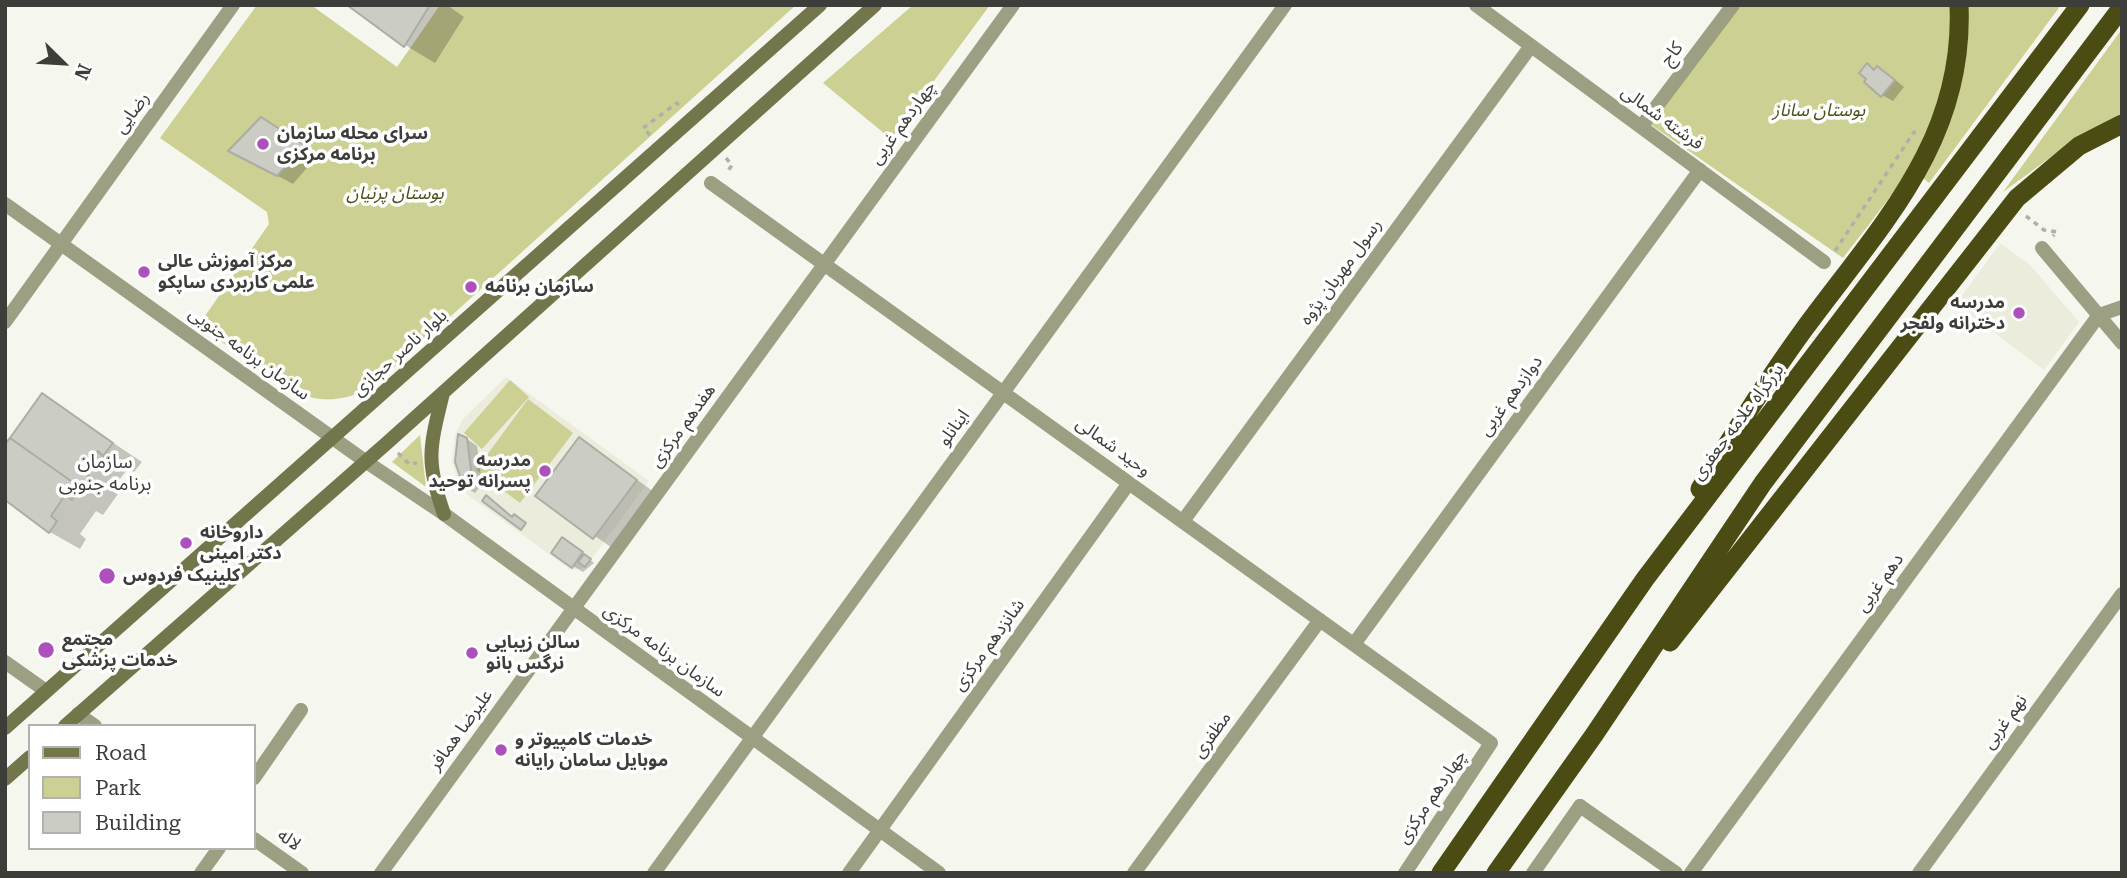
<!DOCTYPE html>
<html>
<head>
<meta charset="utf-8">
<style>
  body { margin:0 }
  #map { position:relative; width:2127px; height:878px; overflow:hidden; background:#f5f6ed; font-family:"Roboto Serif",serif }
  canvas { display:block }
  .frame { position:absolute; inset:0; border:7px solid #3d3d3a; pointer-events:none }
  .legend { position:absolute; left:28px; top:724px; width:228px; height:126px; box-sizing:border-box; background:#fff; border:2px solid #b1b1b0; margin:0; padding:9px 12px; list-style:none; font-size:21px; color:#3d3d3a }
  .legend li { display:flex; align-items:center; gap:14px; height:35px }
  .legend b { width:35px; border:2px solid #b1b1b0 }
  .north { position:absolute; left:28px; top:28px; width:70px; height:70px; -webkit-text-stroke:5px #fff; paint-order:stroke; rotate:114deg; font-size:19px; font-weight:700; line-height:28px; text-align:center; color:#3d3d3a }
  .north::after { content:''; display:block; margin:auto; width:24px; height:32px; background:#3d3d3a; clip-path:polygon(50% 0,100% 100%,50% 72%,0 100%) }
</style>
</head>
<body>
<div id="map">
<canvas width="2127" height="878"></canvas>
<div class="frame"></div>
<ul class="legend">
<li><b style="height:9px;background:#73764b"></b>Road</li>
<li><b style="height:19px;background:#ccd092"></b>Park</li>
<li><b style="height:19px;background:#cbccc4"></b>Building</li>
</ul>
<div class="north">N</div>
</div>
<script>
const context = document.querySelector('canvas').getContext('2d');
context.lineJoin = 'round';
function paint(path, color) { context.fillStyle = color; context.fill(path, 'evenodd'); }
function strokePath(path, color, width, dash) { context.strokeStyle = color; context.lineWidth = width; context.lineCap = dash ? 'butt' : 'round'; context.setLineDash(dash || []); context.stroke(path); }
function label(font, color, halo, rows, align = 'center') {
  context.font = font + ' "Roboto Serif","Noto Sans Arabic",serif'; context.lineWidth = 7; context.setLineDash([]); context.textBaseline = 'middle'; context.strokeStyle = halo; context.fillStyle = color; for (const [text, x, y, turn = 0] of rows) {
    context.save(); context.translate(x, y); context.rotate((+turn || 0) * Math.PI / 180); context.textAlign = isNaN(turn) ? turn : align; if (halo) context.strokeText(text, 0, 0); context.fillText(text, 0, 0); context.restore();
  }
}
const built = new Path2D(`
  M 2000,243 L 2030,265 L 2079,322 L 2044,370 L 1956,304 Z
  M 506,377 L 649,481 L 585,568 L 571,570 L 461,490 L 452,461 L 455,435 L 463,419 Z`);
const green = new Path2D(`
  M 257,5 L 311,5 L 397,67 L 440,5 L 796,5 L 370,389 C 343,401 318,404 292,390 L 198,326 L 269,224 L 267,212 L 160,138 Z
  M 913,5 L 990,5 L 891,139 L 823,83 Z
  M 1740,5 L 1953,5 C 1953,39 1950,87 1936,118 C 1913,170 1878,213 1843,258 L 1650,124 Z
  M 1967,5 L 2061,5 L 1929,183 L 1922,177 L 1943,138 L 1959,93 Z
  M 2122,29 L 2122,113 L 2077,138 L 2003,192 Z
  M 510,380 L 529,397 L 482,449 L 464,433 Z
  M 528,399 L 573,433 L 520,503 L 476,470 Z
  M 420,435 L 426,487 L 392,462 Z`);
const shadow = new Path2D(`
  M 350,5 L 447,5 L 464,17 L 435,63 L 405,45 Z
  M 1867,66 L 1888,74 L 1904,87 L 1893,101 L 1882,95 Z
  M 277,128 L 318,155 L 293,184 L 246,159 Z
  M 43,396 L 142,462 L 134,472 L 128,468 L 112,490 L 118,494 L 103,515 L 96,511 L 80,534 L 86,539 L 80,549 L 50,532 L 5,498 Z
  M 467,439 L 477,446 L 482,484 L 475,493 L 465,487 L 457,461 Z
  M 580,439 L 657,494 L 615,550 L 538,496 Z
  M 573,545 L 594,563 L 583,572 L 573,566 Z`);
const building = new Path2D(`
  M 347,5 L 430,5 L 404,47 Z
  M 1867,63 L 1874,70 L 1877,66 L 1895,80 L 1881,97 L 1864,82 L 1866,79 L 1859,73 Z
  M 261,117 L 304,145 L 277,176 L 228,151 Z
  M 42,393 L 113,443 L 103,456 L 98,451 L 83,471 L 89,476 L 81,488 L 10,438 Z
  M 458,434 L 467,438 L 472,478 L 464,488 L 455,462 Z
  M 579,437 L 637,480 L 593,539 L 535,496 Z
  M 10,438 L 81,488 L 72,500 L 65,495 L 51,516 L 57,521 L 49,533 L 5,500 L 5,444 Z
  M 486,495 L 512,517 L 514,514 L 526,523 L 521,530 L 482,501 Z
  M 562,537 L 583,552 L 572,568 L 551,553 Z
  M 584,554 L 591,559 L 585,567 L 578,562 Z`);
const path = new Path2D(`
  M 650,135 L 643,128 L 677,103 L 681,108
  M 726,158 L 732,165 L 726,174
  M 2026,216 L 2044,230 L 2057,232 L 2053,236
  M 1835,251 L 1914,132 L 1916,133
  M 398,453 L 409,464 L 417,463`);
const minor = new Path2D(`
  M 1476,5 L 1824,262
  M 1641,127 L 1733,5
  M 711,183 L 1491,743 L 1405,873
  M 2099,315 L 2122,307
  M 5,322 L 233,5
  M 1183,521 L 1531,46
  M 1354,644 L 1700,170
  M 5,662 L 46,691
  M 78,714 L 95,726
  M 254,778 L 301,710
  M 254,839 L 302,873
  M 201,873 L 219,848
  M 381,873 L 1013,5
  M 654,873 L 1285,5
  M 849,873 L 1129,483
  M 1134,873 L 1320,620
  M 1533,873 L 1580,806
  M 1691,873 L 2099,315
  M 1919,873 L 2122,594`);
const tertiary = new Path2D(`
  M 5,204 L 365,461 L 444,514 L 939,873
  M 2042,248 L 2122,343
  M 1580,806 L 1676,873`);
const secondary = new Path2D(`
  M 443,393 C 430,447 425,460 444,514
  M 65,726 L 388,442 L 875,5
  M 5,728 L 820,5
  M 5,779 L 30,757`);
const trunk = new Path2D(`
  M 1700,489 C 1733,434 1767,380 1805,328 C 1880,226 1965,141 1959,5
  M 1670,642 L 2017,198 L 2079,146 L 2122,124
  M 1441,873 L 1645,579 L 2080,5
  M 1496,873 L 1594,735 L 1763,483 L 2122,7`);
const markers = [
  [263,144,7,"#ac51bc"],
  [144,272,7,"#ac51bc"],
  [471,287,7,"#ac51bc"],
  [2019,313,7,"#ac51bc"],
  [545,471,7,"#ac51bc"],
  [186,543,7,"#ac51bc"],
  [107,576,9,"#ac51bc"],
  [46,650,9,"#ac51bc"],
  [472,653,7,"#ac51bc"],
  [501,750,7,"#ac51bc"]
];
const streetNames = [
  ["کاج",1672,54,-53],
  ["رضایی",132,113,-54],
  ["فرشته شمالی",1662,118,36],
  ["چهاردهم غربی",903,123,-54],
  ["رسول مهربان پژوه",1341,272,-54],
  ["بلوار ناصر حجازی",400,353,-42],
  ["سازمان برنامه جنوبی",249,354,36],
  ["دوازدهم غربی",1511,396,-54],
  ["بزرگراه علامه جعفری",1738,422,-53],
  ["هفدهم مرکزی",683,426,-54],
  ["اینانلو",954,428,-54],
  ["وحید شمالی",1113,447,36],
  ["دهم غربی",1880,583,-54],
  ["شانزدهم مرکزی",989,645,-54],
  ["سازمان برنامه مرکزی",664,651,36],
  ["نهم غربی",2005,722,-54],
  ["علیرضا همافر",461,730,-54],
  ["مظفری",1212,735,-54],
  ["چهاردهم مرکزی",1432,797,-56],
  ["لاله",289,840,35]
];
const parkNames = [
  ["بوستان ساناز",1819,111],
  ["بوستان پرنیان",395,194]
];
const poiNames = [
  ["سرای محله سازمان",277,134],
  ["برنامه مرکزی",277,155],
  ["مرکز آموزش عالی",158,262],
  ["علمی کاربردی ساپکو",158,283],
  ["سازمان برنامه",485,287],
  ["مدرسه",2005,303,"right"],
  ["دخترانه ولفجر",2005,324,"right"],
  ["مدرسه",531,461,"right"],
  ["پسرانه توحید",531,482,"right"],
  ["داروخانه",200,533],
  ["دکتر امینی",200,554],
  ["کلینیک فردوس",123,576],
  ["مجتمع",62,640],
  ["خدمات پزشکی",62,661],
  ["سالن زیبایی",486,643],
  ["نرگس بانو",486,664],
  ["خدمات کامپیوتر و",515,740],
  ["موبایل سامان رایانه",515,761]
];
const neighbourhoodNames = [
  ["سازمان",105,462],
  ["برنامه جنوبی",105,484]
];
paint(built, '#ebecdc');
paint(green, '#ccd092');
paint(shadow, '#0003');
paint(building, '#cbccc4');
strokePath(building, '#abaca3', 2);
strokePath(path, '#afb0a9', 3.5, [5, 5]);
strokePath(minor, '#9d9f83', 14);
strokePath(tertiary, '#9d9f83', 14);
strokePath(secondary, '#73764b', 14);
strokePath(trunk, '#4a4c14', 19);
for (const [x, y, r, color] of markers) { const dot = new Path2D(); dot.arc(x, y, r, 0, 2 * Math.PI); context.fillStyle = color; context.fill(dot); strokePath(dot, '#fff', 2.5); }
label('18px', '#3d3d3a', '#fff', streetNames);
label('italic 18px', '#4e501c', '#fff', parkNames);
label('bold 18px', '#3d3d3a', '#fff', poiNames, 'left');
label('19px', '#3d3d3a', '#fff', neighbourhoodNames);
</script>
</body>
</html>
